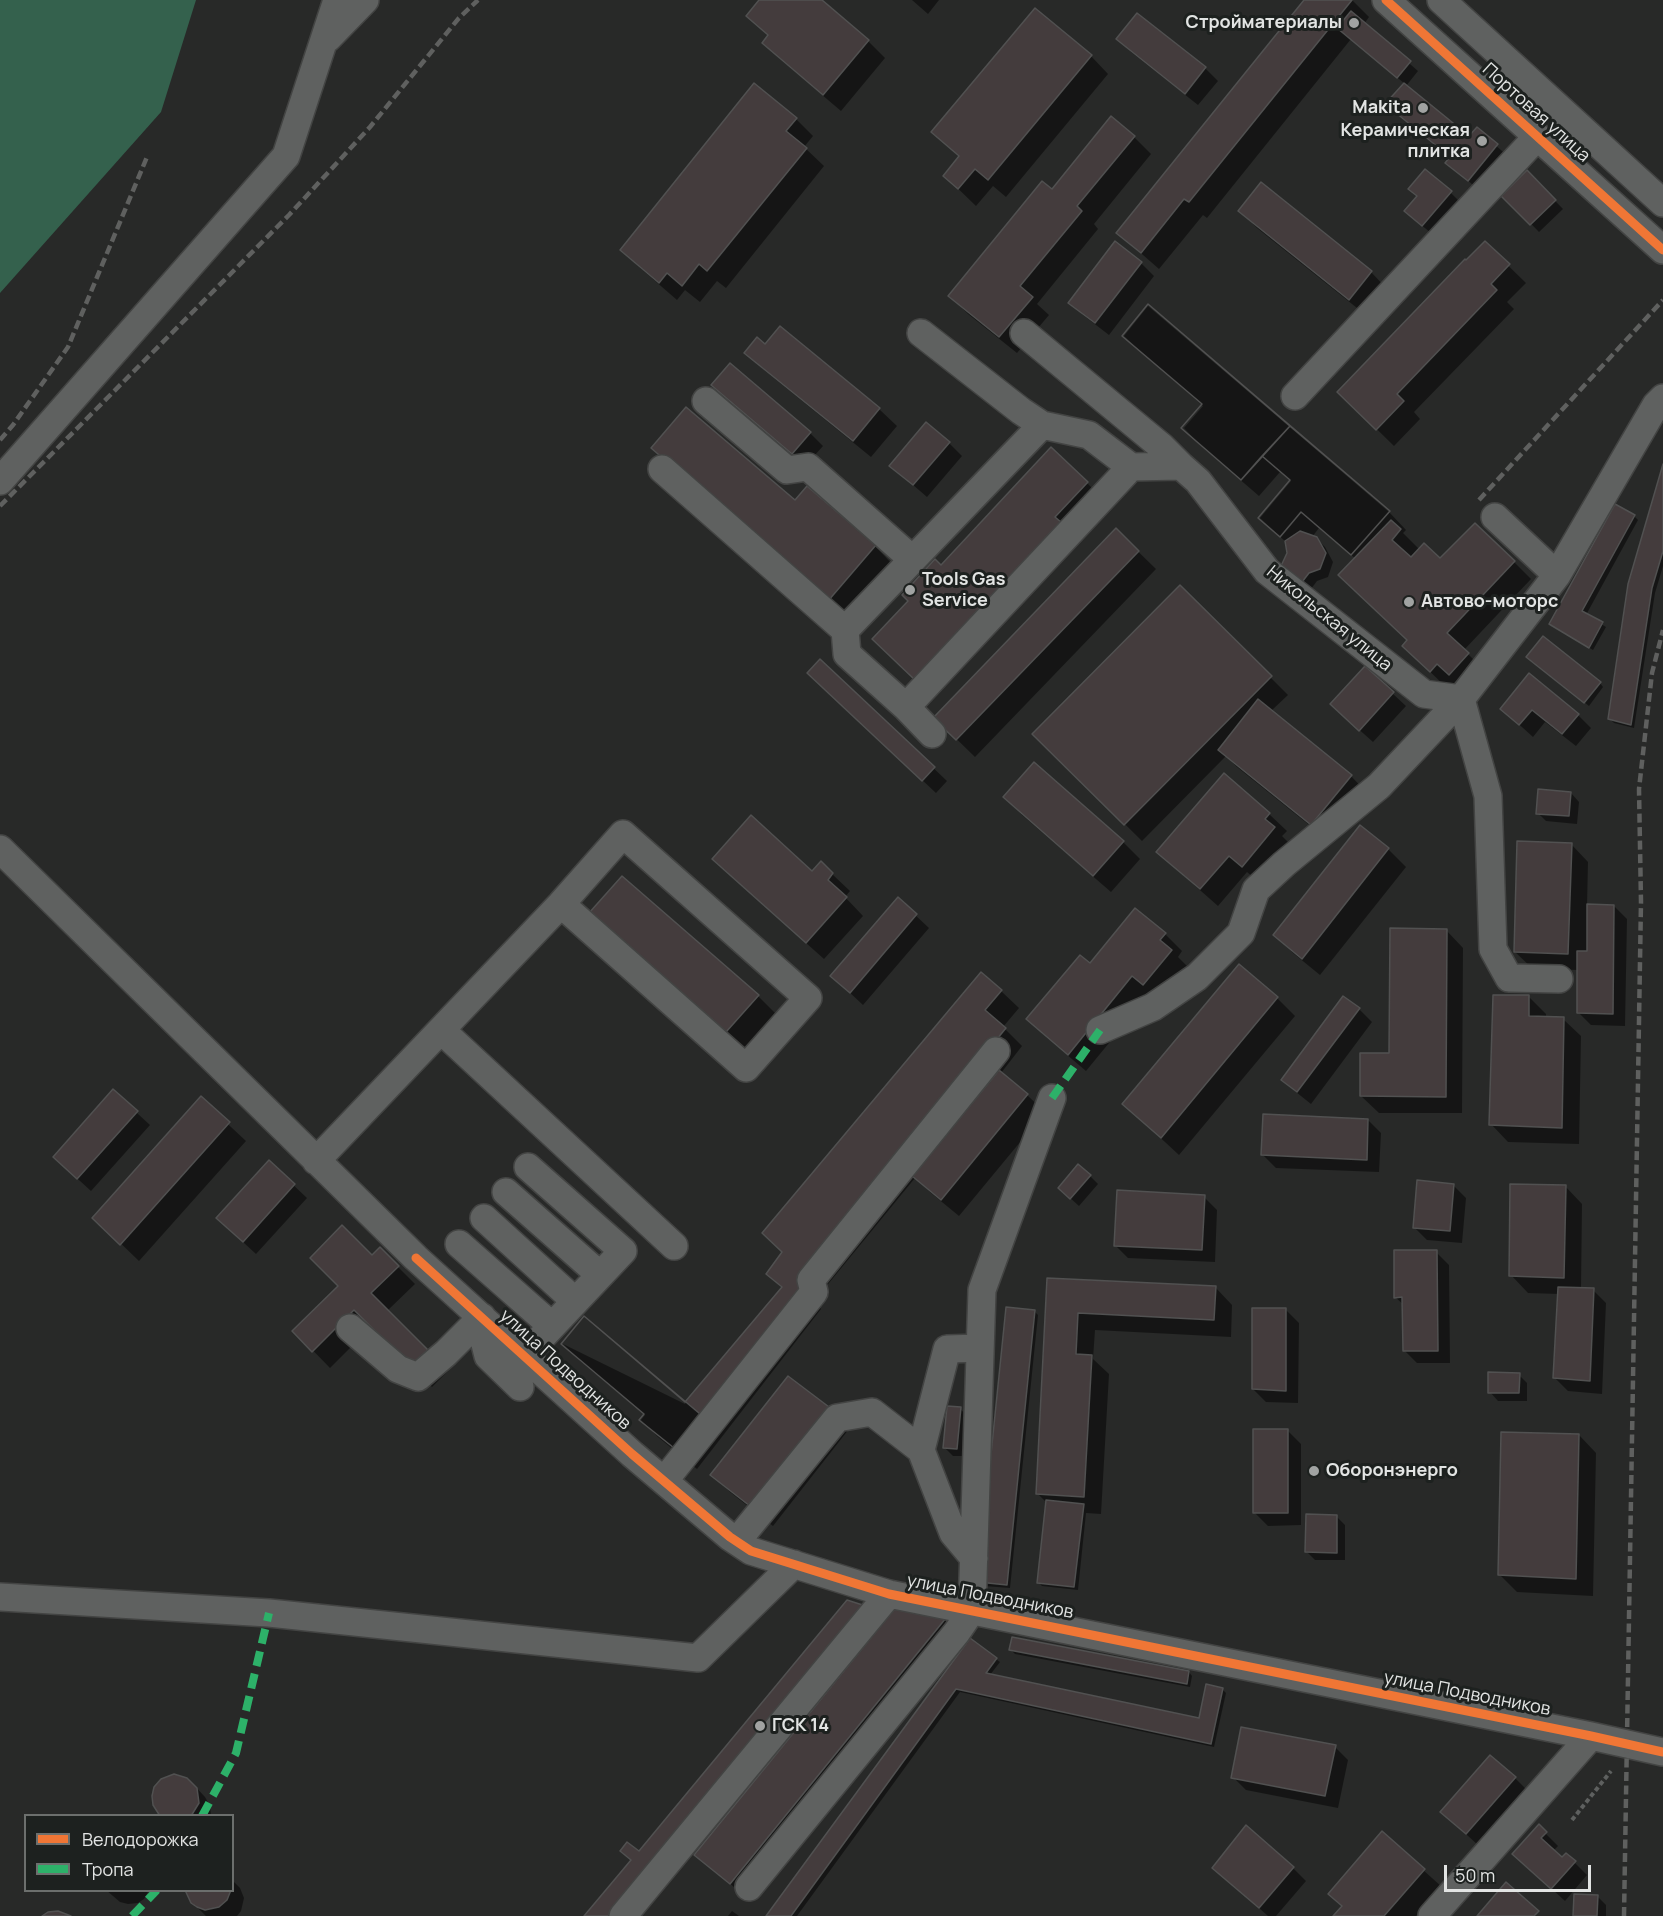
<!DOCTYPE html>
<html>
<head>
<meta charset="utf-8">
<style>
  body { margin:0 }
  #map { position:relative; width:1663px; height:1916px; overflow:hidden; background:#282928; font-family:Manrope,sans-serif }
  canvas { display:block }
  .legend { position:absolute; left:24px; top:1814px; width:210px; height:78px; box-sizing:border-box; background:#1d211f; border:2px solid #6c6f6d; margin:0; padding:8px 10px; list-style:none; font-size:18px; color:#e2e4e3 }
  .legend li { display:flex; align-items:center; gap:12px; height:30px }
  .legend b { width:30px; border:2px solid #6c6f6d }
  .scale { position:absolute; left:1444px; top:1865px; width:147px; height:27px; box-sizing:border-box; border:3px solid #e2e4e3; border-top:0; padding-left:8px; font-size:18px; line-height:21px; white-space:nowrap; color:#e2e4e3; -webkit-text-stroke:4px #1d211f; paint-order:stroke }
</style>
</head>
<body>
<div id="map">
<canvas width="1663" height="1916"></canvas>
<ul class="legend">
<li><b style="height:8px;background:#f07635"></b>Велодорожка</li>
<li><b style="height:8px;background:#2db169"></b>Тропа</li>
</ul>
<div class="scale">50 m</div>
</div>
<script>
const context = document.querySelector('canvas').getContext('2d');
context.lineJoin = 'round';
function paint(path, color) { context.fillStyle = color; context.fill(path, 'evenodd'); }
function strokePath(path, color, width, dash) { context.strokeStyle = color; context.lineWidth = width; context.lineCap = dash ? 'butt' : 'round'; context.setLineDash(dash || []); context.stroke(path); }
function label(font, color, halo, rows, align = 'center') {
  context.font = font + ' Manrope,sans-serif'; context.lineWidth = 6; context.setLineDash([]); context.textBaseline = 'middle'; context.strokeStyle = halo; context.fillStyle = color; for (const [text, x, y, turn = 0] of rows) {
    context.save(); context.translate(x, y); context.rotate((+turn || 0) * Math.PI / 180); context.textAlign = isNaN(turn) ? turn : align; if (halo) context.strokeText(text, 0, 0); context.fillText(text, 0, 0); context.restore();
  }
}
const water = new Path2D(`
  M 0,0 L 196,0 L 161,112 L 0,293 Z`);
const shadow = new Path2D(`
  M 761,0 L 819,0 L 868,41 L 885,58 L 841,111 L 781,60 L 764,43 L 769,37 L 748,16 Z
  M 912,0 L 939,0 L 928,14 Z
  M 1306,0 L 1352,0 L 1369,17 L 1364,24 L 1418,71 L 1406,86 L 1469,138 L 1477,129 L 1510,158 L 1482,193 L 1447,162 L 1450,158 L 1400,117 L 1387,104 L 1405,84 L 1351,39 L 1207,218 L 1203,215 L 1159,269 L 1118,233 Z
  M 1118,39 L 1205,68 L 1218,81 L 1198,105 L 1131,52 Z
  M 1091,56 L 1108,74 L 1006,197 L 993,186 L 976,206 L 945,176 L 960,158 L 933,132 Z
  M 796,119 L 813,136 L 804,147 L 824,166 L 726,288 L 717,281 L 700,302 L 685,290 L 677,300 L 639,267 L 622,250 Z
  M 1134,137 L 1151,154 L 1094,224 L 1098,229 L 1037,304 L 1049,315 L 1017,353 L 968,314 L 950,296 L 1052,191 Z
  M 1527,172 L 1563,209 L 1539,232 L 1504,196 Z
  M 1261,185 L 1371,272 L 1388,290 L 1367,316 L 1257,228 L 1240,211 Z
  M 1450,192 L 1459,201 L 1431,233 L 1414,219 L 1418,196 Z
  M 1485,243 L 1526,283 L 1507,302 L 1514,309 L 1414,412 L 1420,419 L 1394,446 L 1339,392 Z
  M 1116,244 L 1141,263 L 1154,276 L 1109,335 L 1083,315 L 1070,302 Z
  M 1148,306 L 1389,512 L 1406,530 L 1403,533 L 1420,550 L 1440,560 L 1514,562 L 1531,579 L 1464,650 L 1486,672 L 1467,691 L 1456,681 L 1448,689 L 1421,663 L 1409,641 L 1356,559 L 1319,528 L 1312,537 L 1316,538 L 1325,547 L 1333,562 L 1328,577 L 1317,581 L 1311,589 L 1283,566 L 1288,553 L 1287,543 L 1260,518 L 1291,481 L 1280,472 L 1259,496 L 1201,446 L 1184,428 L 1203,406 L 1142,353 L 1124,336 Z
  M 780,328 L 879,409 L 897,426 L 871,457 L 764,370 L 746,353 L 766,346 Z
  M 726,398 L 810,433 L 823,446 L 806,465 Z
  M 949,443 L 962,456 L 927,497 L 891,466 Z
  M 671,465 L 795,502 L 875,546 L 892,564 L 846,617 Z
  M 1663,470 L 1663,566 L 1655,593 L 1634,728 L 1614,723 L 1610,719 Z
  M 1087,483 L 1104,500 L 910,601 L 941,567 Z
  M 1634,516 L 1638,520 L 1586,615 L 1606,627 L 1593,650 L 1550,624 Z
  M 1116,530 L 1156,569 L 975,757 L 935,718 Z
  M 1180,587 L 1288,695 L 1271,711 L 1351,776 L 1368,794 L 1329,841 L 1237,767 L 1226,756 L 1142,841 L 1034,734 Z
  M 1532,660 L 1600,683 L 1603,687 L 1589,706 Z
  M 821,661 L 947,781 L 936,793 L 822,686 Z
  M 1365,668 L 1406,706 L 1373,742 L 1345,717 Z
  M 1529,675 L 1578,715 L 1591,728 L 1576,746 L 1545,722 L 1533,737 L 1502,709 Z
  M 1224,775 L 1269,814 L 1287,831 L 1282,836 L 1292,846 L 1260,883 L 1247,872 L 1218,906 L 1176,869 L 1159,852 Z
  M 1571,793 L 1579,802 L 1577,824 L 1546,821 L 1538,813 Z
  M 1005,797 L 1123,842 L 1140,859 L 1111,892 L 1022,815 Z
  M 1360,828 L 1388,849 L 1406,867 L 1320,975 L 1293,953 L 1275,935 Z
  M 1571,844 L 1588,862 L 1587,906 L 1614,906 L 1627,919 L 1625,1026 L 1591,1025 L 1578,1012 L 1579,970 L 1533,969 L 1515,952 Z
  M 812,873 L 832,874 L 850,891 L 845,897 L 863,916 L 824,959 L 731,876 Z
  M 898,899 L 929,928 L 863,1005 L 832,976 Z
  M 608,930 L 758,996 L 775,1013 L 745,1048 Z
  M 1446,930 L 1463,948 L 1462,1113 L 1379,1113 L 1361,1096 L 1391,1054 Z
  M 1165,934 L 1182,951 L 1178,957 L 1189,968 L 1150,993 L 1086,1071 L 1046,1037 L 1028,1019 Z
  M 1239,966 L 1277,998 L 1295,1016 L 1179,1155 L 1124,1104 Z
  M 1001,991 L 1019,1008 L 1003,1027 L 1022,1046 L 1001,1073 L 1027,1095 L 1045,1112 L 959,1216 L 931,1193 L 915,1178 L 815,1300 L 821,1309 L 697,1469 L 658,1437 L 641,1420 L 645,1415 L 580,1361 L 563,1344 L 685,1404 L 782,1288 L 768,1274 L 783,1252 L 764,1233 Z
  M 1529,997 L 1546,1014 L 1546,1018 L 1563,1019 L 1581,1036 L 1579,1144 L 1508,1142 L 1491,1124 Z
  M 1359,1009 L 1372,1022 L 1311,1104 L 1296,1092 L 1283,1080 Z
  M 113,1091 L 150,1125 L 91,1191 L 68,1170 Z
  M 201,1099 L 246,1141 L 139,1261 L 112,1235 Z
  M 1368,1120 L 1381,1133 L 1379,1172 L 1276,1168 L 1263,1155 Z
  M 269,1162 L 307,1198 L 256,1254 L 231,1231 Z
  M 1090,1176 L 1098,1184 L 1079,1206 L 1068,1196 Z
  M 1453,1185 L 1466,1198 L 1462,1243 L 1427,1240 L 1414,1227 Z
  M 1565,1186 L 1582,1204 L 1581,1289 L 1593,1290 L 1606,1303 L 1602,1394 L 1568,1391 L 1555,1378 L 1559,1294 L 1528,1293 L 1511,1275 Z
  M 1204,1197 L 1217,1210 L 1215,1262 L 1128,1258 L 1115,1245 Z
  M 380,1249 L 415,1284 L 387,1311 L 448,1371 L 432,1387 L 372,1326 L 330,1368 L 294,1331 Z
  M 1436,1252 L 1449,1265 L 1450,1363 L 1417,1363 L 1404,1350 L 1404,1305 L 1395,1297 Z
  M 1049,1279 L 1215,1287 L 1232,1305 L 1231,1337 L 1095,1330 L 1093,1359 L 1109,1374 L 1101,1514 L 1086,1513 L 1078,1590 L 1042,1586 L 1038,1582 L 1047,1503 L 1038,1494 Z
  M 1286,1310 L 1299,1323 L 1298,1403 L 1266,1402 L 1253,1389 Z
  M 1034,1311 L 1038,1315 L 1010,1588 L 984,1586 Z
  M 1519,1375 L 1527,1383 L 1527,1401 L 1498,1401 L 1490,1392 Z
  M 960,1409 L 969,1417 L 965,1456 L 953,1456 L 945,1448 Z
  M 849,1429 L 773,1526 L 730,1492 L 712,1474 Z
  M 1288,1431 L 1301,1444 L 1301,1525 L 1268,1526 L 1255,1513 Z
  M 1579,1435 L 1596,1453 L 1593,1596 L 1517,1592 L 1499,1574 Z
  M 1336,1516 L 1345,1525 L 1345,1560 L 1315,1560 L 1307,1552 Z
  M 895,1610 L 945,1620 L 948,1623 L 734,1887 L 700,1858 Z
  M 970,1640 L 1000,1662 L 990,1675 L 1200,1720 L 1222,1689 L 1226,1693 L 1214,1747 L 960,1692 L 797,1916 L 768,1916 Z
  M 1011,1650 L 1189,1672 L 1192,1676 L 1190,1687 L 1015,1654 Z
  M 1335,1747 L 1348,1760 L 1338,1808 L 1246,1790 L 1233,1777 Z
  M 1515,1778 L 1528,1791 L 1479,1846 L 1442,1812 Z
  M 192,1783 L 205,1797 L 210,1806 L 211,1816 L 161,1816 Z
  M 1539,1827 L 1558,1846 L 1553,1851 L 1562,1859 L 1575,1863 L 1587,1875 L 1565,1901 L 1527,1866 Z
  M 1382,1833 L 1442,1887 L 1416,1916 L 1335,1916 L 1343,1907 L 1330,1894 Z
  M 1214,1868 L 1293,1868 L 1306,1881 L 1276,1916 L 1268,1916 Z
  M 232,1880 L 240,1888 L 244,1898 L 241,1911 L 237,1916 L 206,1916 L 194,1904 L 186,1890 L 232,1890 Z
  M 106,1890 L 149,1890 L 144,1899 L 138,1903 L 128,1904 L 120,1902 Z
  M 1598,1897 L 1606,1905 L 1606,1916 L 1574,1916 Z
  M 732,1911 L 739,1916 L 728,1916 Z`);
const building = new Path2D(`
  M 759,0 L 822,0 L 869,40 L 823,95 L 762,43 L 768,35 L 746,16 Z
  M 1304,0 L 1352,0 L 1189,202 L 1184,199 L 1141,253 L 1116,233 Z
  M 1035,8 L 1092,55 L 988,180 L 975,169 L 958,189 L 943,176 L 959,156 L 931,132 Z
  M 1351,11 L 1411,61 L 1397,78 L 1337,28 Z
  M 1137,13 L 1206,67 L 1185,94 L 1116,39 Z
  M 754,83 L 797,118 L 786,131 L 807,148 L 707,271 L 699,264 L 682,286 L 667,273 L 659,283 L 620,250 Z
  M 1404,83 L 1469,136 L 1477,127 L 1498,144 L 1468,181 L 1445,163 L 1450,157 L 1385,104 Z
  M 1111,116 L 1135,136 L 1077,206 L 1082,211 L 1020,286 L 1033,297 L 999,337 L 948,296 L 1042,181 L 1052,189 Z
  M 1425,169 L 1452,191 L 1422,226 L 1404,211 L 1417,196 L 1408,189 Z
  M 1527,170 L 1556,200 L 1530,225 L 1501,196 Z
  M 1261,182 L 1372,271 L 1349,300 L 1238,211 Z
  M 1115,241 L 1142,262 L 1095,323 L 1068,303 Z
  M 1485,241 L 1510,264 L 1491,284 L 1497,290 L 1397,394 L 1404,401 L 1376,430 L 1337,392 L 1465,259 L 1466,260 Z
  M 1148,304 L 1390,511 L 1351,555 L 1301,512 L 1280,537 L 1258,518 L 1290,480 L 1262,456 L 1241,480 L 1181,428 L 1202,404 L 1122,336 Z
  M 1148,304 L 1290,426 L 1241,480 L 1181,428 L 1202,404 L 1122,336 Z
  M 780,326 L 880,408 L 853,441 L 744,353 L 757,337 L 765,344 Z
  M 730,363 L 811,432 L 792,454 L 711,385 Z
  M 686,407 L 795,500 L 807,486 L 876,545 L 828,601 L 651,448 Z
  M 926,422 L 950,442 L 913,485 L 889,466 Z
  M 1290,426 L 1390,511 L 1351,555 L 1301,512 L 1280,537 L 1258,518 L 1290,480 L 1262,456 Z
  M 1051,447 L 1088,482 L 1055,517 L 1062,523 L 915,680 L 872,639 L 908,601 L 902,595 L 935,559 L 941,565 Z
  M 1663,464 L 1663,551 L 1652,588 L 1631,725 L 1608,719 L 1628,584 Z
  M 1615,504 L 1635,515 L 1582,611 L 1603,622 L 1589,648 L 1549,624 Z
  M 1391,520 L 1401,529 L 1392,540 L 1411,557 L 1424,543 L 1440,558 L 1475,523 L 1515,561 L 1447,633 L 1469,653 L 1449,675 L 1437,664 L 1430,672 L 1402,646 L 1407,640 L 1338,575 Z
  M 1116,528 L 1139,551 L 956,740 L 933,718 Z
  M 1300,531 L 1317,537 L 1326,553 L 1320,569 L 1309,573 L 1302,582 L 1281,566 L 1287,553 L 1285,541 Z
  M 1180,585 L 1272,676 L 1124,825 L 1032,734 Z
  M 1543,636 L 1601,682 L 1584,703 L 1526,657 Z
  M 820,659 L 935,767 L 922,781 L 807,673 Z
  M 1365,666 L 1394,692 L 1359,731 L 1330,704 Z
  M 1529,673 L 1579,714 L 1562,734 L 1532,710 L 1519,725 L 1500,709 Z
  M 1258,699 L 1352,775 L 1311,825 L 1218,750 Z
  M 1034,762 L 1124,841 L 1093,876 L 1003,797 Z
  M 1224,773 L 1270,813 L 1265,819 L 1275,827 L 1242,867 L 1229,856 L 1200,889 L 1156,852 Z
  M 1538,789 L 1571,792 L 1569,816 L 1536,814 Z
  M 751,815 L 812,871 L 821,861 L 833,873 L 828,880 L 847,897 L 806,943 L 712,859 Z
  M 1360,825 L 1389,848 L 1302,959 L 1273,935 Z
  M 1517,841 L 1572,843 L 1568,954 L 1514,952 Z
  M 622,876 L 759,995 L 726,1032 L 589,913 Z
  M 898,897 L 917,914 L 850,993 L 830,976 Z
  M 1587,904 L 1614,905 L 1613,1014 L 1577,1013 L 1577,951 L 1587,951 Z
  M 1135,908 L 1166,933 L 1160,940 L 1172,950 L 1143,985 L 1132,976 L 1068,1055 L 1026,1019 L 1080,955 L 1090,963 Z
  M 1390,928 L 1447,929 L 1446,1097 L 1360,1096 L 1360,1053 L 1389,1053 Z
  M 1239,964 L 1278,997 L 1161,1138 L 1122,1104 Z
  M 981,972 L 1002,990 L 985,1010 L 1006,1028 L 799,1282 L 805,1291 L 679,1452 L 639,1420 L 644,1414 L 561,1344 L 584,1316 L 685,1402 L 782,1287 L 766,1274 L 782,1252 L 762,1233 Z
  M 1493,995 L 1529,995 L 1529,1016 L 1564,1017 L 1562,1128 L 1489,1125 Z
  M 1343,996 L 1360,1008 L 1297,1092 L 1281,1080 Z
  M 999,1070 L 1028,1094 L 941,1200 L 912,1176 Z
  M 113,1089 L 138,1111 L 77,1179 L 53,1157 Z
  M 201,1096 L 230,1122 L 120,1245 L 92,1218 Z
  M 1263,1114 L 1368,1119 L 1367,1160 L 1261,1155 Z
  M 269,1160 L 295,1184 L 243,1242 L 216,1218 Z
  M 1078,1164 L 1091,1175 L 1070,1199 L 1058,1188 Z
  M 1417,1180 L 1454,1184 L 1450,1231 L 1413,1228 Z
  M 1510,1184 L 1566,1185 L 1564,1278 L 1509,1276 Z
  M 1117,1190 L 1205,1195 L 1202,1250 L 1114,1246 Z
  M 342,1225 L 372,1255 L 380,1247 L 399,1266 L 371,1293 L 431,1353 L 414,1370 L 354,1310 L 312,1352 L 292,1331 L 338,1286 L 310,1258 Z
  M 1394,1250 L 1437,1250 L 1438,1351 L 1403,1351 L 1402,1297 L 1394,1298 Z
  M 1047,1278 L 1216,1286 L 1214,1320 L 1078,1313 L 1076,1354 L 1092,1355 L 1084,1497 L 1036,1494 Z
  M 1558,1287 L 1594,1288 L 1590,1381 L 1553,1378 Z
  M 1006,1307 L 1035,1310 L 1007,1585 L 978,1582 Z
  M 1252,1308 L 1286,1308 L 1286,1391 L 1252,1389 Z
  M 584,1316 L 706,1419 L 679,1452 L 639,1420 L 644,1414 L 561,1344 Z
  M 1488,1372 L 1520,1373 L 1519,1393 L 1488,1393 Z
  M 788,1376 L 833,1410 L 755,1510 L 710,1475 Z
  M 947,1406 L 961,1407 L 957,1449 L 943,1448 Z
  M 1253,1429 L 1288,1429 L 1288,1513 L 1253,1513 Z
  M 1501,1432 L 1579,1434 L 1576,1579 L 1498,1575 Z
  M 1046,1500 L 1084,1504 L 1074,1587 L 1037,1583 Z
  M 1306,1514 L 1337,1515 L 1337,1553 L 1305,1552 Z
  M 847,1600 L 875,1609 L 616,1916 L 584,1916 L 631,1860 L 620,1851 L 627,1842 L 639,1851 Z
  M 895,1608 L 946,1618 L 730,1884 L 694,1855 Z
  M 1012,1637 L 1189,1671 L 1187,1684 L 1009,1650 Z
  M 970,1638 L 997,1658 L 986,1673 L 1199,1718 L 1206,1684 L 1223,1688 L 1211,1744 L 956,1689 L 791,1916 L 766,1916 Z
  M 1241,1727 L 1336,1745 L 1325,1796 L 1231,1778 Z
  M 1490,1755 L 1516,1777 L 1466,1834 L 1440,1812 Z
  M 174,1774 L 187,1778 L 197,1788 L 199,1803 L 191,1816 L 160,1816 L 153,1805 L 152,1796 L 154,1787 L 161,1779 Z
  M 1539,1824 L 1547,1832 L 1541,1838 L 1562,1857 L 1566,1853 L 1576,1861 L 1551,1889 L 1512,1854 Z
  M 1246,1825 L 1294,1867 L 1259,1908 L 1212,1868 Z
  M 1382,1831 L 1425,1869 L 1384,1916 L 1333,1916 L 1342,1906 L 1328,1894 Z
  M 1506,1882 L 1539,1911 L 1534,1916 L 1477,1916 Z
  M 185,1890 L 231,1890 L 227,1900 L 219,1907 L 205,1910 L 197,1907 L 191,1903 Z
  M 1574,1894 L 1598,1895 L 1597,1916 L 1573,1916 Z
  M 58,1911 L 71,1916 L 42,1916 L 48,1912 Z`);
const path = new Path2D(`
  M 1572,1820 L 1611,1771`);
const minor = new Path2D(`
  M 1386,0 L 1663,250
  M 1441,0 L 1663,203
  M 328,38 L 365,0
  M 921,333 L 1021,411 L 1042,425
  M 1024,333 L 1162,447 L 1181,466
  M 1295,396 L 1537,137
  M 706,401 L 787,470 L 808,467 L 912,559
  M 662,469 L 845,630 L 847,654 L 906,707 L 932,734
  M 0,481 L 286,156 L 337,0
  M 1495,517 L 1557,575
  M 845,630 L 1042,425 L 1089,435 L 1131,467
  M 1461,699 L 1488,796 L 1493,949 L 1509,978 L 1559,979
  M 906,707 L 1131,467 L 1181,466 L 1198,481 L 1267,571 L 1424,694 L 1461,699
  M 0,849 L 416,1258 L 632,1454 L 730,1537 L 751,1551 L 889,1594 L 1591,1736 L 1663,1752
  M 441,1030 L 674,1246
  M 1100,1030 L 1153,1007 L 1197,977 L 1241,933 L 1256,890 L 1284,864 L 1379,786 L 1461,699 L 1557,575 L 1656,405 L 1663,398
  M 316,1161 L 561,904 L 623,834 L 808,998 L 746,1068 L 561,904
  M 506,1192 L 600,1275
  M 484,1218 L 575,1301
  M 459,1244 L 552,1326
  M 350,1328 L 398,1369 L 418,1377 L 446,1353 L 482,1317
  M 496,1331 L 485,1344 L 488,1356 L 520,1387
  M 524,1356 L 623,1251 L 528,1167
  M 664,1481 L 814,1292 L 811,1280 L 996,1051
  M 737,1541 L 837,1418 L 872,1412 L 921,1450
  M 974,1558 L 953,1533 L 921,1450 L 947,1349 L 980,1348
  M 0,1597 L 269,1613 L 698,1658 L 794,1564
  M 749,1887 L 957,1632 L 972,1610 L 982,1290 L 1052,1098
  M 623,1916 L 889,1594
  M 1432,1916 L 1591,1736`);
const rail = new Path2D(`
  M 0,440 L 13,425 L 68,347 L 147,157
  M 1479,500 L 1663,300
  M 0,506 L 289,215 L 370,127 L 459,18 L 478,0
  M 1624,1916 L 1641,902 L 1639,789 L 1652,673 L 1663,630`);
const quiet = new Path2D(`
  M 1052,1098 L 1100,1030
  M 202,1816 L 236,1753 L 269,1613
  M 132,1916 L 157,1890`);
const cycleway = new Path2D(`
  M 1386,0 L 1663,250
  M 416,1258 L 632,1454 L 730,1537 L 751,1551 L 889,1594 L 1591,1736 L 1663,1752`);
const markers = [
  [1354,23,6,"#a1a3a2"],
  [1423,108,6,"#a1a3a2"],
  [1482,141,6,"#a1a3a2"],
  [910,590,6,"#a1a3a2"],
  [1409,602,6,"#a1a3a2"],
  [1314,1471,6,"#a1a3a2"],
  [760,1726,6,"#a1a3a2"]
];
const poiNames = [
  ["Стройматериалы",1342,23,"right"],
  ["Makita",1411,108,"right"],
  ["Керамическая",1470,131,"right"],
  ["плитка",1470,152,"right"],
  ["Tools Gas",922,580],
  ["Service",922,601],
  ["Автово-моторс",1421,602],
  ["Оборонэнерго",1326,1471],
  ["ГСК 14",772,1726]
];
const streetNames = [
  ["Портовая улица",1536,113,42],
  ["Никольская улица",1329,619,39],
  ["улица Подводников",565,1370,42],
  ["улица Подводников",990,1597,11],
  ["улица Подводников",1467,1694,11]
];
paint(water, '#34614d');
paint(shadow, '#0007');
paint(building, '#443c3d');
strokePath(building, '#515151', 1.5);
strokePath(minor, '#434443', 30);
strokePath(path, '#5e605f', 4, [4.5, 3]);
strokePath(minor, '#5f6160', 27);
strokePath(rail, '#5f605f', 4.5, [9, 4.5]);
strokePath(quiet, '#2db169', 8, [15, 8]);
strokePath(cycleway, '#f07635', 9);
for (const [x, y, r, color] of markers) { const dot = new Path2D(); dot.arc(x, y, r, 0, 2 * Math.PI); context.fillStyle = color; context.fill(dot); strokePath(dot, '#1d211f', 2); }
label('bold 18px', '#e2e4e3', '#1d211f', poiNames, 'left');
label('18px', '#e2e4e3', '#1d211f', streetNames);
</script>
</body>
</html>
